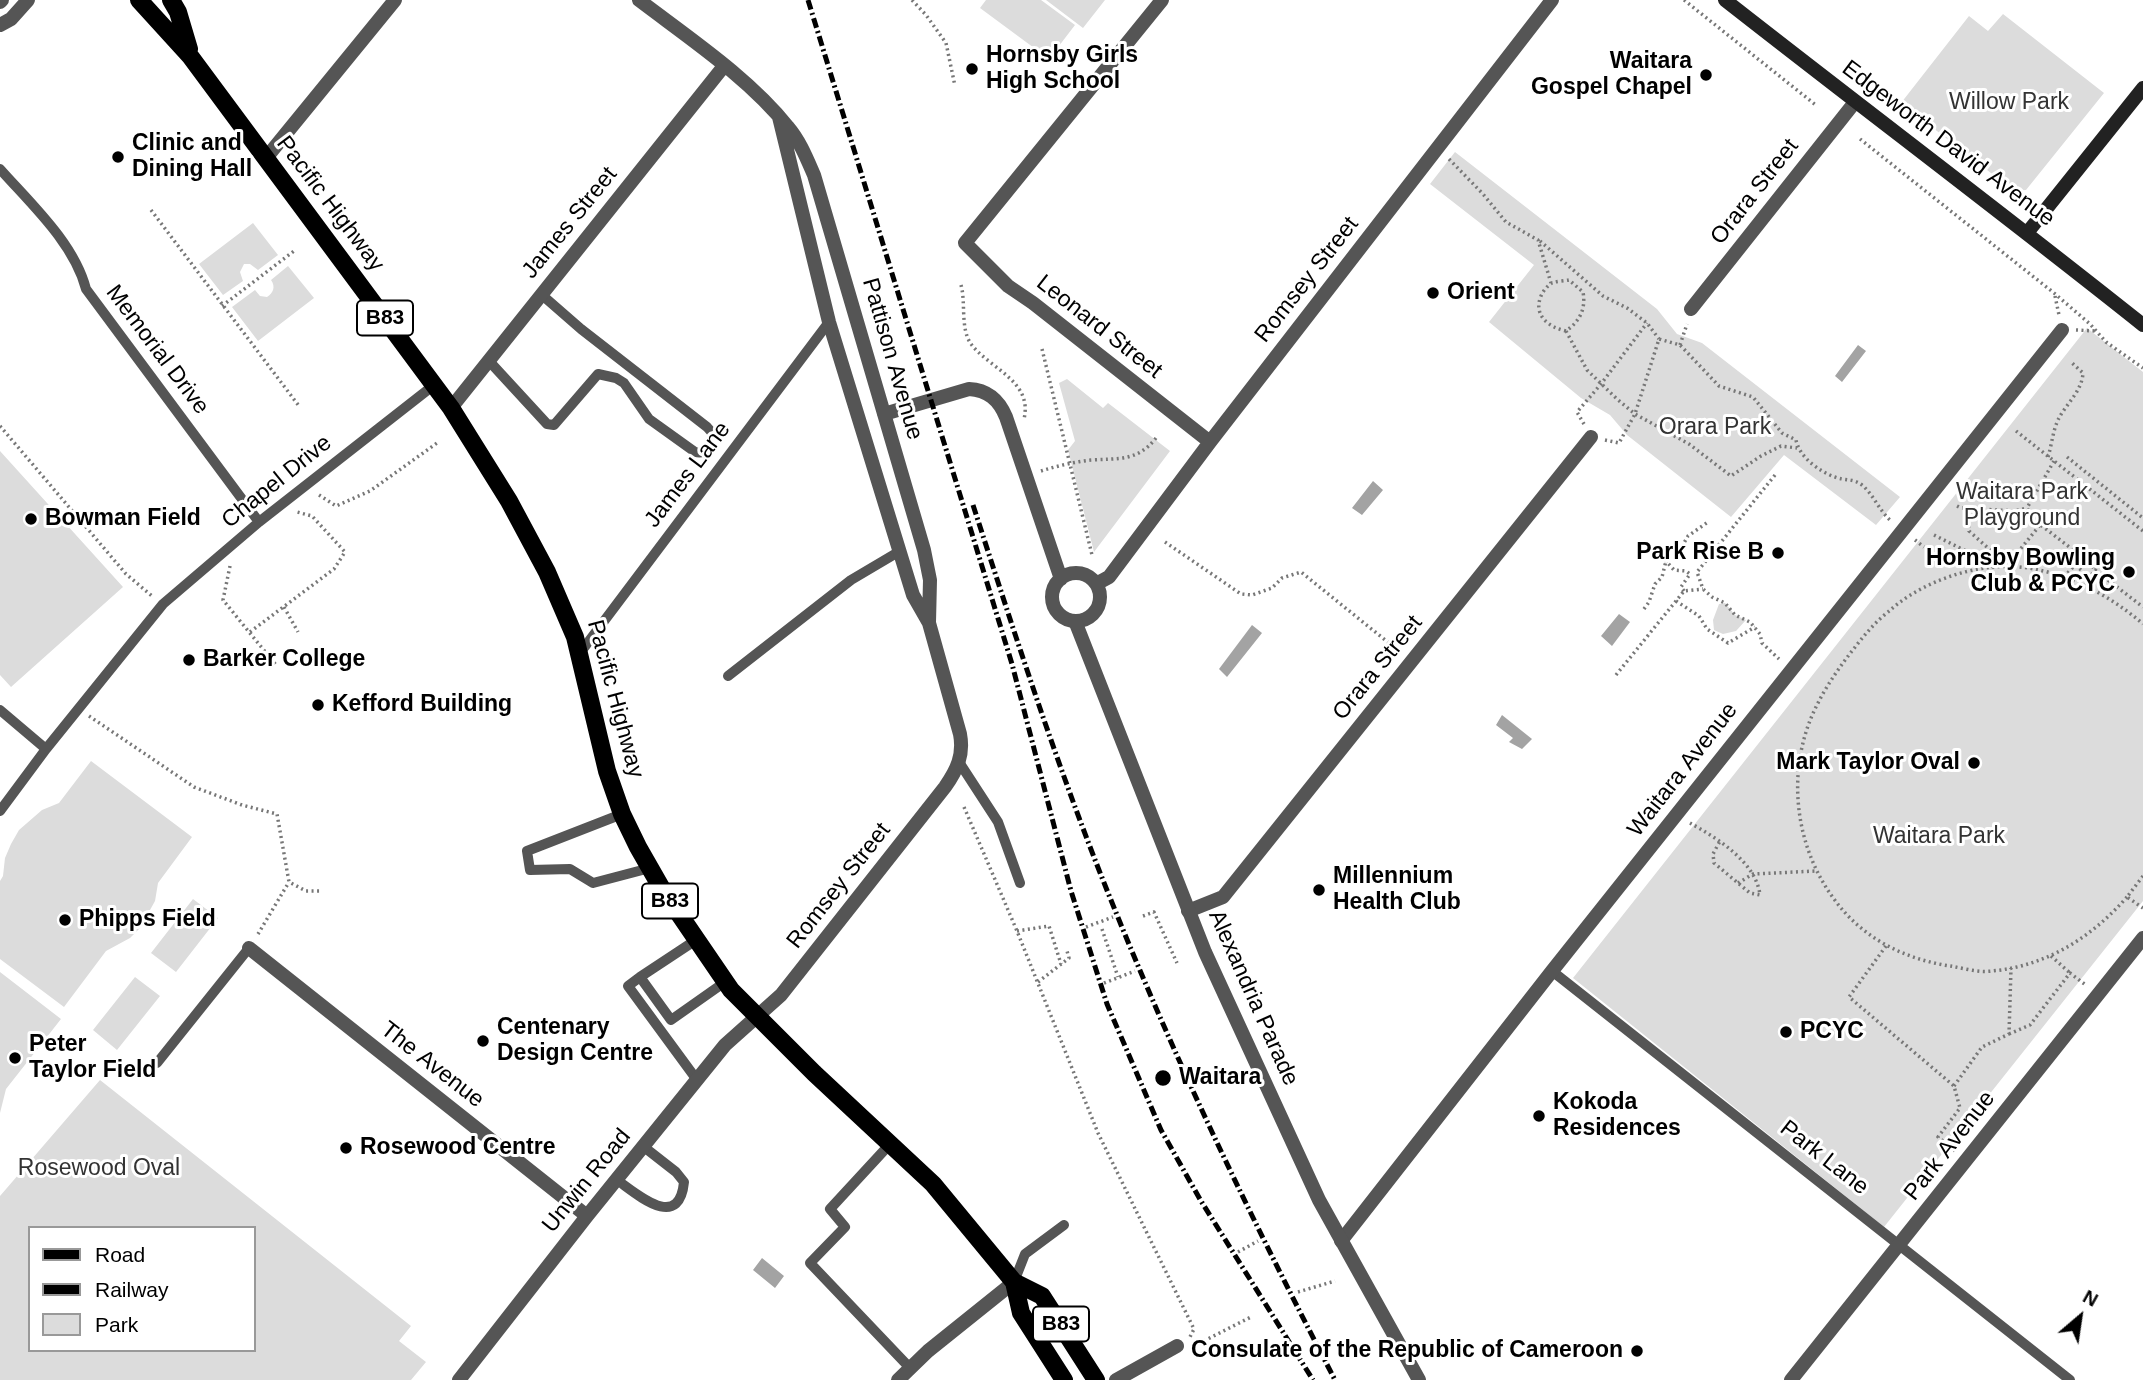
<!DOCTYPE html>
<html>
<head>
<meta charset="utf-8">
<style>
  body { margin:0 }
  #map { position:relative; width:2143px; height:1380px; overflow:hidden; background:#fff; font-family:Helvetica,sans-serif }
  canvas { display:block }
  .legend { position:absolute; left:28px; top:1226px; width:228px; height:126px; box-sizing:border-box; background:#fff; border:2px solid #999; margin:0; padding:9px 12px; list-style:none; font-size:21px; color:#000 }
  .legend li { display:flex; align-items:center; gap:14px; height:35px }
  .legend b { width:35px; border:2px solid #999 }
  .north { position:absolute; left:2045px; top:1282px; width:70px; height:70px; -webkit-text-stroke:5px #fff; paint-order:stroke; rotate:29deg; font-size:19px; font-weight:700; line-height:28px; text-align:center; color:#000 }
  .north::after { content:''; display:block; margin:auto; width:24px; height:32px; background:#000; clip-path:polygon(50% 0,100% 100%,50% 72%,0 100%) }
</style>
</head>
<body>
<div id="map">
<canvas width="2143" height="1380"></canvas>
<ul class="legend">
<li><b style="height:9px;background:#000"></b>Road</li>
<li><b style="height:9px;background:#000"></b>Railway</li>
<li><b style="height:19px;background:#dcdcdc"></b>Park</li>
</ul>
<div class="north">N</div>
</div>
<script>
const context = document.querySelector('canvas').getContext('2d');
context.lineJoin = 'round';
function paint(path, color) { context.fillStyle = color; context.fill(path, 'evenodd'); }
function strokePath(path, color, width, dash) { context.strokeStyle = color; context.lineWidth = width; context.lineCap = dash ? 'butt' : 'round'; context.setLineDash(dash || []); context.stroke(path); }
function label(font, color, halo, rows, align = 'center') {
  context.font = font + ' Helvetica,sans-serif'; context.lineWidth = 6; context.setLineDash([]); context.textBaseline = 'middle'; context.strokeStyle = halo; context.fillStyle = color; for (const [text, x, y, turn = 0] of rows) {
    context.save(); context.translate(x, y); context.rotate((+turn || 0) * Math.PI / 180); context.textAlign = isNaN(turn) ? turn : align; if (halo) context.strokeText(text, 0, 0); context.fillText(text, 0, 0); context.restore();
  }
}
const green = new Path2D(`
  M 986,0 L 1041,0 L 1075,25 L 1049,59 L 980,8 Z
  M 1046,0 L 1105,0 L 1083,28 Z
  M 2003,14 L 2104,93 L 2026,190 L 2014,191 L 1901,103 L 1969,16 L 1988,31 Z
  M 1455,152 L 1657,309 L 1677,334 L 1702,343 L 1900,497 L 1876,525 L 1784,455 L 1731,517 L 1627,435 L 1610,415 L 1581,398 L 1489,322 L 1534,265 L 1430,184 Z
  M 253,223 L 278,255 L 258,270 L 250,264 L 244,264 L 240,272 L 243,281 L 223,295 L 199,264 Z
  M 288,266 L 314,298 L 258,341 L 232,307 L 255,290 L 260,296 L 267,297 C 273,293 276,287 271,280 Z
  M 2087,328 L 2143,372 L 2143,901 L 1884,1227 L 1573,978 Z
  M 1067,379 L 1103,408 L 1108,403 L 1170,451 L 1094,552 L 1068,450 L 1075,441 L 1059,383 Z
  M 0,451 L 123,587 L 11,687 L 0,675 Z
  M 1725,603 L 1735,615 L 1746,620 L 1736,631 L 1723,634 L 1714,630 L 1713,620 L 1719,604 Z
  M 91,761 L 192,837 L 158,883 L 155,901 L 140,928 L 130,938 L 106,951 L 64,1007 L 0,959 L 0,881 L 3,876 L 5,858 L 11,844 L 19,830 L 42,810 L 59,803 Z
  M 193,899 L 218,918 L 176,972 L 151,953 Z
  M 0,972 L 61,1019 L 6,1089 L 0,1113 Z
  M 135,977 L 160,996 L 117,1050 L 93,1030 Z
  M 100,1080 L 411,1326 L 399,1341 L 426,1362 L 411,1380 L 0,1380 L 0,1196 ZM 30,1228 L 254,1228 L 254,1350 L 30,1350 Z`);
const water = new Path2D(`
  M 1858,345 L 1866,351 L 1842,382 L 1835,376 Z
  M 1373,481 L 1383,490 L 1362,515 L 1352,508 Z
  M 1619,614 L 1630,622 L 1612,646 L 1601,636 Z
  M 1252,625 L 1262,633 L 1227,677 L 1219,669 Z
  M 1502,715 L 1532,739 L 1522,749 L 1509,742 L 1513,738 L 1496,725 Z
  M 762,1258 L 784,1276 L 775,1288 L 753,1270 Z`);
const path = new Path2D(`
  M 912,0 L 926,15 L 946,43 L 955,86
  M 1684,0 L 1817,106
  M 1860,139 L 2054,293 L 2090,324 L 2106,342 L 2143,368
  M 1449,159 L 1483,194 L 1506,222 L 1538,240 L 1551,283
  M 151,210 L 299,406
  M 1540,241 L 1603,296 L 1627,308 L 1647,323 L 1659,339
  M 961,285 C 966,303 960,328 971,344 C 990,369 1033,381 1024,419
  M 2055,296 L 2059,315
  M 222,306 L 294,251
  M 2076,330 L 2096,331
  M 1566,331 C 1548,327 1533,315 1541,296 C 1543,291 1548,285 1552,283 C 1557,281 1564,281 1569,280 L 1583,292 C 1586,309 1580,321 1566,331 L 1587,370 L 1617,399 L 1635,414 L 1689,444 L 1731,476 L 1761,456 L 1781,446 L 1797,448
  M 1680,345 L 1687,324
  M 1042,349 L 1092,555
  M 1584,424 L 1577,412 L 1601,384 L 1647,323
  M 0,426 L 126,574 L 152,596
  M 2016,431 L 2143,531
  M 1605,440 L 1619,443 L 1635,414 L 1659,339 L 1680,345 L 1719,386 L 1753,397 L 1782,433 L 1796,440 C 1799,457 1820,472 1835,477 C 1845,481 1853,478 1862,485 C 1873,494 1879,510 1890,520
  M 2048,457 C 2052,444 2053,429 2059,418 C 2067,403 2082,391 2083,373 L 2071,362
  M 2067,457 L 2143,518
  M 2054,461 L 2027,508 L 2033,519 L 2090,563 L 2095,570
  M 1041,471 C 1057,466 1074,462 1091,460 C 1118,458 1137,462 1156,438
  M 1775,475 L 1697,572 L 1703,589 L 1712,597 L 1725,603 L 1735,615 L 1750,622 L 1760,634 L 1762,643 L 1779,659
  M 319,495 L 336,506 L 370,491 L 437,443
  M 1957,506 L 1961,508 L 2015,511 L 2027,508
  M 1968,509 L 1969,531 L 1998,557 L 2014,557 L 2040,525
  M 1934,535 L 1982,559 L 1993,567
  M 1915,540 L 1924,547
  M 1165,542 L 1241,594 L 1252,595 L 1272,588 L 1282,578 L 1301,572 L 1400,652
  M 230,566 L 223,600 L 276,665
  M 2064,577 L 2075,565 L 2090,577 L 2095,570 L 2143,607
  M 1684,591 L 1681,587 L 1690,574 L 1686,571 L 1674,570 L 1666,561 L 1680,550 L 1688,536 L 1708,522
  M 1676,601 L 1699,616 L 1707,629 L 1728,643 L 1755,627
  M 284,607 L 298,632
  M 1644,609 L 1649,602 L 1655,584 L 1662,577 L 1666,561
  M 250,632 L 334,569 L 345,552 L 312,516 L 297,512
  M 1616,675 L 1684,591 L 1703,589
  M 89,716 L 194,787 L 242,805 L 277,814 L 289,882 L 306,891 L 320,891
  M 964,807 L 1017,931 L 1098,1133 L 1194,1329 L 1190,1337
  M 1690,823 C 1717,838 1756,862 1760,895 L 1750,893 L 1714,863 L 1713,854 L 1720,841
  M 2143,876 L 2127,897 L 2143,908
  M 1738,883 L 1753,874 L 1816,871
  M 2127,897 C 2092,937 2047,966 1992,971 C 1978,973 1963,968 1950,966 C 1904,959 1862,938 1834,899 C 1794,845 1786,770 1815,709 C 1825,688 1838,669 1852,651 C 1863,637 1874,623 1888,612 C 1915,587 1957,570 1994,567 C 2047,562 2104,590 2143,624
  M 1143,916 L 1154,912 L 1177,963
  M 1086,927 L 1113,917
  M 1102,929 L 1118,977
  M 1017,931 L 1049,926 L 1061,964
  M 258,934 L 289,882
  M 1886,946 L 1849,997 L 1954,1086 L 1960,1108 L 1938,1137 L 1955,1151
  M 2051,956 L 2070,973
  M 1038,982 L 1069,958 L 1067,951
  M 1104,983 L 1135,971
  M 2009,1034 L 2030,1025 L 2070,973 L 2087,986
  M 1954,1086 L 1982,1047 L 2009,1034 L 2011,968
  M 1238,1252 L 1258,1241
  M 1298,1292 L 1335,1281
  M 1194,1346 L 1251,1317`);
const service = new Path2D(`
  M 0,169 C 31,204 74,243 86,289 L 259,522
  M 489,361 L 547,424 L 554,425 L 598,374 L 616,378 L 624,383 L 649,419 L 695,452 C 706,455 712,446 715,436 L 707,427 L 581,329 L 542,295
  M 580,653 L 829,322
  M 728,676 L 851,580 L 900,551
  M 0,710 L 46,749
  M 959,762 L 998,822 L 1020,883
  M 0,811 L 46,749 L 163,604 L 259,522 L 434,385
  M 622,814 L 527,851 L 530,870 L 570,869 L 593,883 L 650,868
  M 696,940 L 640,977 L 671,1020 L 725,982
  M 1552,971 L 2070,1380
  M 640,977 L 628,986 L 697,1080
  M 157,1063 L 249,948
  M 890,1144 L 830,1209 L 845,1227 L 810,1263 L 910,1368
  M 617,1180 C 637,1194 679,1232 684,1182 L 676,1172 L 644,1147
  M 1014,1282 L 1025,1254 L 1064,1225`);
const minor = new Path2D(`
  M 639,0 C 689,38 749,78 788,127 C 800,141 807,159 814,175 L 924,550 L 930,580 L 929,622
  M 1162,0 L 965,243 L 1008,286 L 1033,303 L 1210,442
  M 266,158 L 395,0
  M 1691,309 L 1855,102
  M 451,408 L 724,66
  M 884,414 L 969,389 C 988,390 999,400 1006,417 L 1061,579
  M1052 597a24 24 0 1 1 48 0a24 24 0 1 1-48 0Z
  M 1096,584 L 1109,577 L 1210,442 L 1552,0
  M 1188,911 L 1223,897 L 1591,437
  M 249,948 L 587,1216
  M 1341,1241 L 1552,971 L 2062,330
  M 459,1380 L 587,1216 L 725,1045 L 781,995 L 945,787 C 957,770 964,755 960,734 L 929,623 L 913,595 L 829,322 L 779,117
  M 898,1380 L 928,1351 L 1014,1282
  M 1116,1380 L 1177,1346
  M 1791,1380 L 2143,938`);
const tertiary = new Path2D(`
  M 0,2 L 2,0
  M 0,25 L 11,19 L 28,0
  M 1075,621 L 1205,952 L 1319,1200 L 1419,1380`);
const secondary = new Path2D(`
  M 1725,0 C 1864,109 2005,215 2143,325
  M 2027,233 L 2143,88`);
const primary = new Path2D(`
  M 139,0 L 190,56 L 451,408 L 509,501 L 547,572 L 575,637 L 607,771 L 622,814 L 638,847 L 662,889 L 731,990 L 814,1073 L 933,1184 L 1014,1282 L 1042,1296 L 1096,1380
  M 171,0 L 178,12 L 189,49
  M 1014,1282 L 1021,1313 L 1064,1380`);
const rail = new Path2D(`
  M 808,0 L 1012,664 L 1071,891 L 1107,1004 L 1161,1130 L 1201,1201 L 1313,1380
  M 973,505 C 1017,641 1061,778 1115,910 C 1180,1071 1255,1226 1335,1380`);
const markers = [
  [972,69,7,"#000"],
  [1706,75,7,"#000"],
  [118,157,7,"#000"],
  [1433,293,7,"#000"],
  [31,519,7,"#000"],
  [1778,553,7,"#000"],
  [2129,572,7,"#000"],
  [189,660,7,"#000"],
  [318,705,7,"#000"],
  [1974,763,7,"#000"],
  [1319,890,7,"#000"],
  [65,920,7,"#000"],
  [1786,1032,7,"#000"],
  [483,1041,7,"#000"],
  [15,1058,7,"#000"],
  [1163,1078,9,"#000"],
  [1539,1116,7,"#000"],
  [346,1148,7,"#000"],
  [1637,1351,7,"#000"]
];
const shields = [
  [385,318,56],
  [670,901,56],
  [1061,1324,56]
];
const shieldNames = [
  ["B83",385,318],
  ["B83",670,901],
  ["B83",1061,1324]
];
const poiNames = [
  ["Hornsby Girls",986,56],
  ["High School",986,82],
  ["Waitara",1692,62,"right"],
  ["Gospel Chapel",1692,88,"right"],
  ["Clinic and",132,144],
  ["Dining Hall",132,170],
  ["Orient",1447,293],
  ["Bowman Field",45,519],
  ["Park Rise B",1764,553,"right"],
  ["Hornsby Bowling",2115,559,"right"],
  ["Club & PCYC",2115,585,"right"],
  ["Barker College",203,660],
  ["Kefford Building",332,705],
  ["Mark Taylor Oval",1960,763,"right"],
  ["Millennium",1333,877],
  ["Health Club",1333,903],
  ["Phipps Field",79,920],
  ["Centenary",497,1028],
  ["Design Centre",497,1054],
  ["PCYC",1800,1032],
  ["Peter",29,1045],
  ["Taylor Field",29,1071],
  ["Waitara",1179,1078],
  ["Kokoda",1553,1103],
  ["Residences",1553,1129],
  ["Rosewood Centre",360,1148],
  ["Consulate of the Republic of Cameroon",1623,1351,"right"]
];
const parkNames = [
  ["Willow Park",2009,103],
  ["Orara Park",1715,428],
  ["Waitara Park",2022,493],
  ["Playground",2022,519],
  ["Waitara Park",1939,837],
  ["Rosewood Oval",99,1169]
];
const streetNames = [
  ["Edgeworth David Avenue",1948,144,37],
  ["Orara Street",1755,192,-52],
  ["Pacific Highway",330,204,53],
  ["James Street",570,223,-51],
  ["Romsey Street",1307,280,-52],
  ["Leonard Street",1099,327,38],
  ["Memorial Drive",157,350,53],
  ["Pattison Avenue",892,359,74],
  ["James Lane",688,475,-53],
  ["Chapel Drive",277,482,-39],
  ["Orara Street",1378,668,-51],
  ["Pacific Highway",615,699,75],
  ["Waitara Avenue",1683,770,-52],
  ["Romsey Street",839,886,-52],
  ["Alexandria Parade",1253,998,66],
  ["The Avenue",432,1065,38],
  ["Park Avenue",1950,1146,-52],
  ["Park Lane",1824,1158,38],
  ["Unwin Road",587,1181,-51]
];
paint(green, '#dcdcdc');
paint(water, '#a3a3a3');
strokePath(path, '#777', 3.5, [2, 3.5]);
strokePath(service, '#555', 10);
strokePath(minor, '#555', 14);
strokePath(tertiary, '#555', 14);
strokePath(secondary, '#222', 14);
strokePath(primary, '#000', 18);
strokePath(rail, '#000', 5, [10, 3.5, 2, 3.5]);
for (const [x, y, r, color] of markers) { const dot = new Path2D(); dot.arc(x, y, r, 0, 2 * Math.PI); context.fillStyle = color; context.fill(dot); strokePath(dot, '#fff', 2.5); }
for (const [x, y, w] of shields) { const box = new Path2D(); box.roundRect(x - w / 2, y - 17.5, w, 35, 5); context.fillStyle = '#fff'; context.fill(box); strokePath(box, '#000', 2); }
label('bold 21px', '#000', null, shieldNames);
label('bold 23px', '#000', '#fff', poiNames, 'left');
label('23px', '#333', '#fff', parkNames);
label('23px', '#000', '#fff', streetNames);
</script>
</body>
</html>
